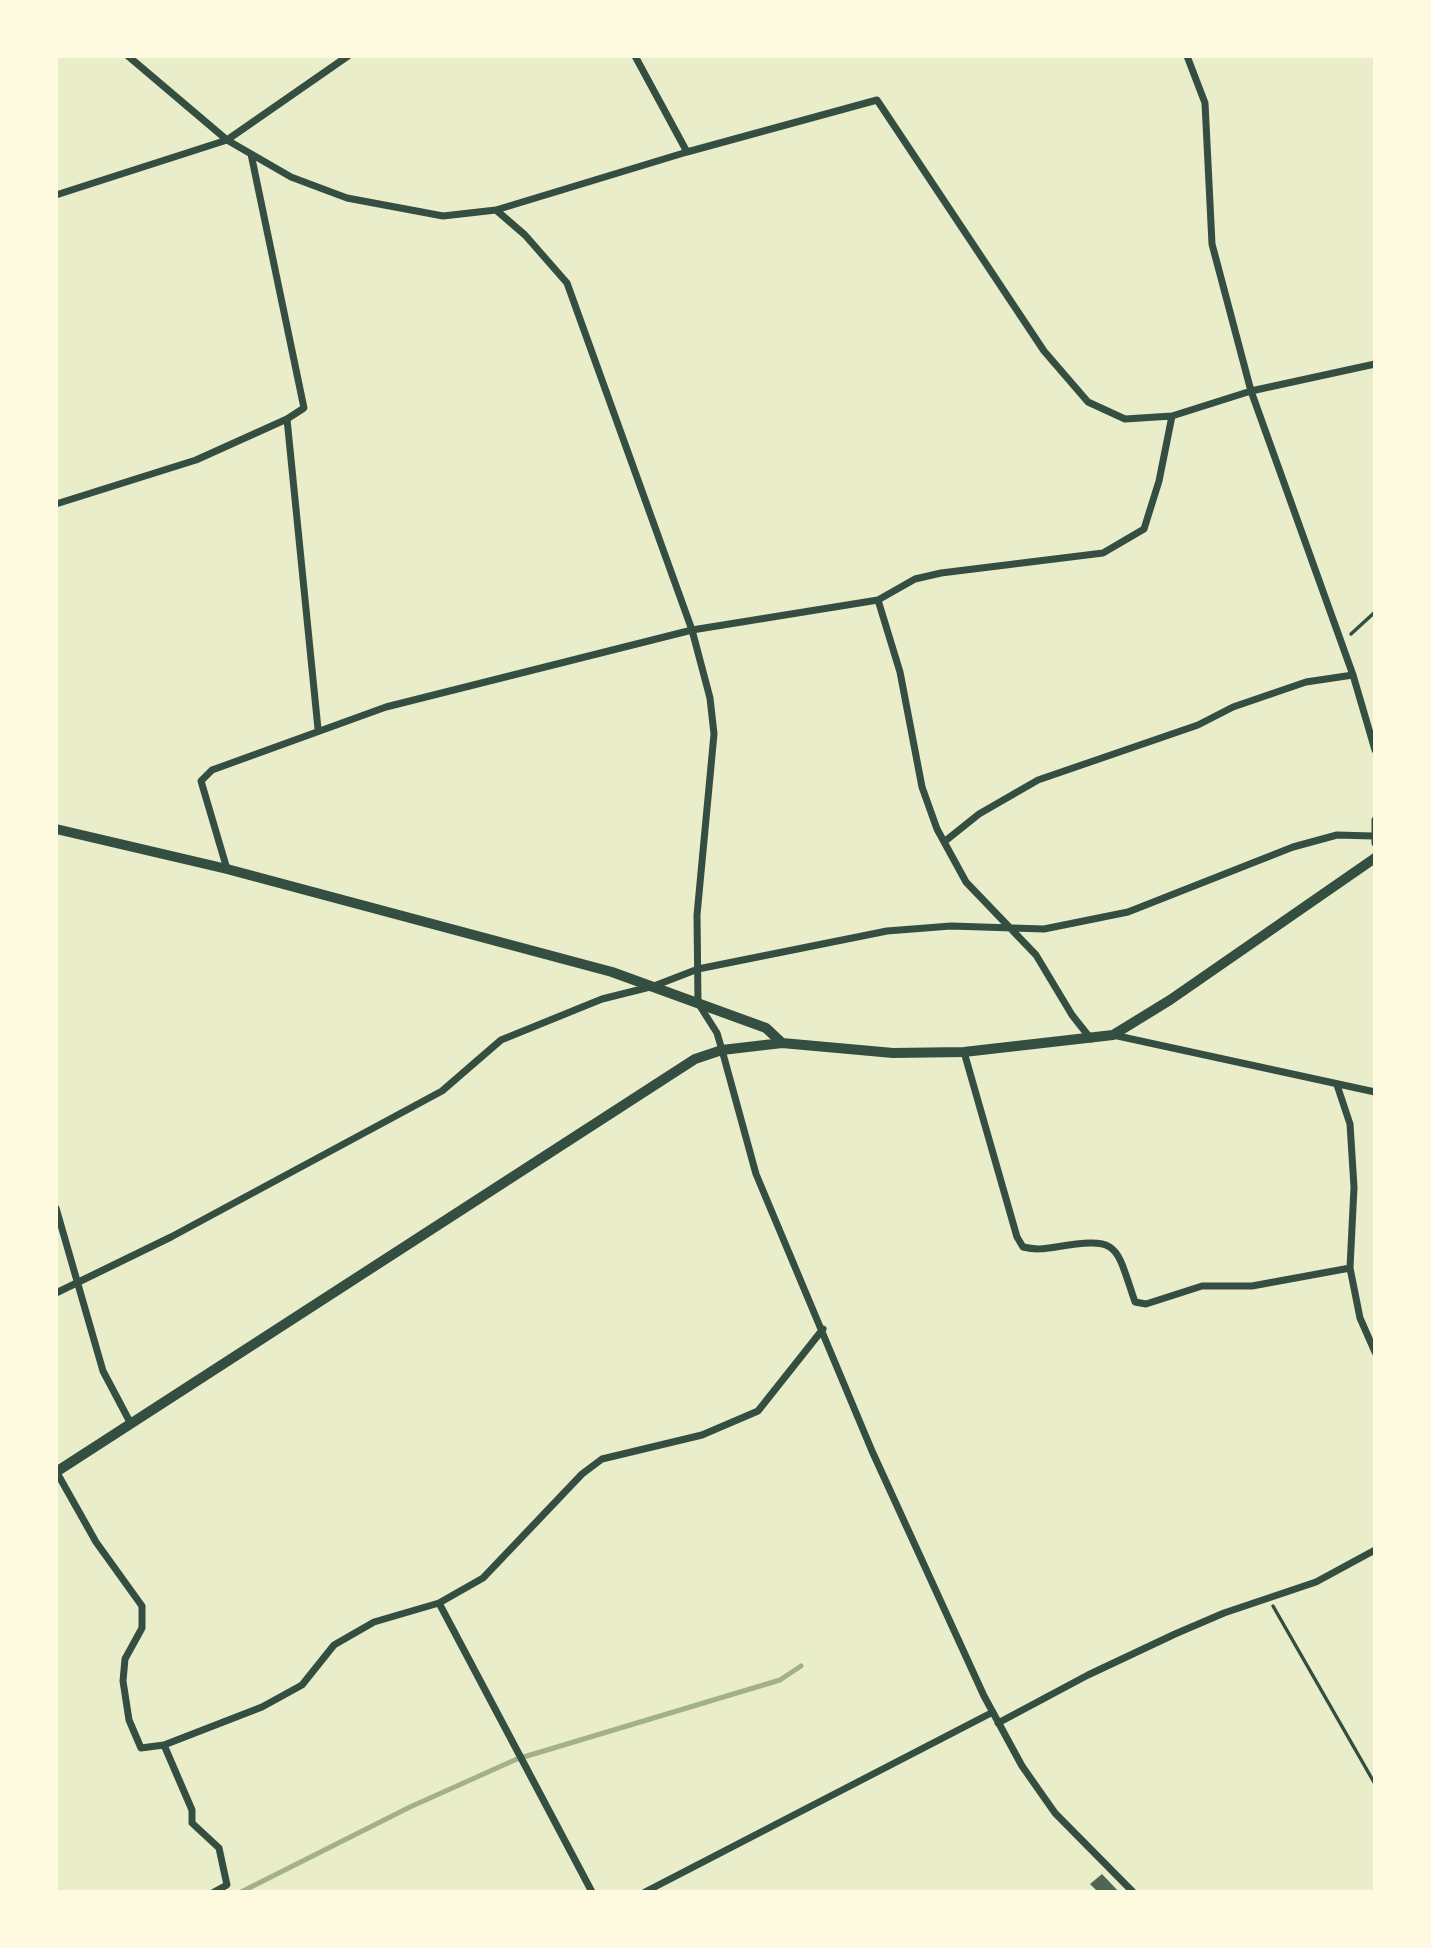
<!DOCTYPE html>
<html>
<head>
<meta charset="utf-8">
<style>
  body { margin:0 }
  #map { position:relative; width:1431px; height:1948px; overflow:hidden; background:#e9edc9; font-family:Quicksand,sans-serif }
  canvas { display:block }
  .frame { position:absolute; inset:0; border:58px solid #fefae0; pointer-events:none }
</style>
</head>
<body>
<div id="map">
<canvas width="1431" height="1948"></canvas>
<div class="frame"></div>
</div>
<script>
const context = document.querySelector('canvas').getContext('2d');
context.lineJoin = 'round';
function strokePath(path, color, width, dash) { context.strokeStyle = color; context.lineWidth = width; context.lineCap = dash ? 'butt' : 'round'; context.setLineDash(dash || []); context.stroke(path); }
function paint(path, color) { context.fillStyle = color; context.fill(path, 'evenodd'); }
const stream = new Path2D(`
  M 241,1892 L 410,1807 L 517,1759 L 780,1680 L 801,1666`);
const building = new Path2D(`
  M 1102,1874 L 1119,1892 L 1098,1892 L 1090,1884 Z`);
const path = new Path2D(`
  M 1351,634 L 1375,612
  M 1273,1606 L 1375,1784`);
const minor = new Path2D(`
  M 128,56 L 227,140 L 291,177 L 347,198 L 443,216 L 496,210 L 525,235 L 567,283 L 692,630 L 710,698 L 714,734 L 697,915 L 698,1003 L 717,1033 L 722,1050 L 756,1174 L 872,1451 L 984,1696 L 1022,1766 L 1055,1813 L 1133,1892
  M 635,56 L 687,152
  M 1187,56 L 1205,103 L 1212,244 L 1251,391 L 1353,675 L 1375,750
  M 251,154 L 304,408 L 287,419 L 318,729
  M 56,195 L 227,140 L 348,56
  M 496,210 L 687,152 L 877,100 L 1044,351 L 1088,402 L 1125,419 L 1172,416 L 1251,391 L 1375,364
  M 56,504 L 196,460 L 287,419
  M 878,600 L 900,672 L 922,787 L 937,829 L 966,882 L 1036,955 L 1072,1015 L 1091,1039
  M 1375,820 L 1375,843
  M 944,842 L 979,814 L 1038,780 L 1198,725 L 1233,707 L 1306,682 L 1353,675
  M 227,869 L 201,781 L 212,770 L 386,707 L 692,630 L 878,600 L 915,579 L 941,573 L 1103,553 L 1144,529 L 1159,481 L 1172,416
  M 1113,1035 L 1375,1092
  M 964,1052 L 1017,1237 L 1023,1247 C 1035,1250 1044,1249 1056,1247 C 1120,1237 1115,1243 1135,1302 L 1146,1304 L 1202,1286 L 1252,1286 L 1350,1268
  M 1337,1085 L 1350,1124 L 1354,1187 L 1350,1268 L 1360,1318 L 1375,1352
  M 56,1208 L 103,1371 L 131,1424
  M 56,1293 L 171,1237 L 442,1091 L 501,1040 L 602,999 L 654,986 L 698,969 L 887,931 L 951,926 L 1044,929 L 1128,912 L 1293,847 L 1337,835 L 1373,836
  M 56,1471 L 96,1542 L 142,1606 L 142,1628 L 125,1659 L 123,1681 L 129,1720 L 141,1748 L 164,1745 L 262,1707 L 302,1685 L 334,1645 L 374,1622 L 439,1603 L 483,1578 L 582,1474 L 602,1459 L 702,1435 L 758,1411 L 823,1329
  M 439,1603 L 592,1892
  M 998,1723 L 1088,1675 L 1175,1634 L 1224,1613 L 1316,1582 L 1375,1550
  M 164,1745 L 192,1810 L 192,1823 L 219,1848 L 227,1885 L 214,1892
  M 645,1892 L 993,1712`);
const secondary = new Path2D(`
  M 56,829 L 227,869 L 612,972 L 766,1028 L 782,1043
  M 56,1472 L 695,1059 L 722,1050 L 782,1043 L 893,1053 L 964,1052 L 1113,1035 L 1170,1000 L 1375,858`);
strokePath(stream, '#a3b18a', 5);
paint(building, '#4f6655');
strokePath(path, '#344e41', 3.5);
strokePath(minor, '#344e41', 7);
strokePath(secondary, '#344e41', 10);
</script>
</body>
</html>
